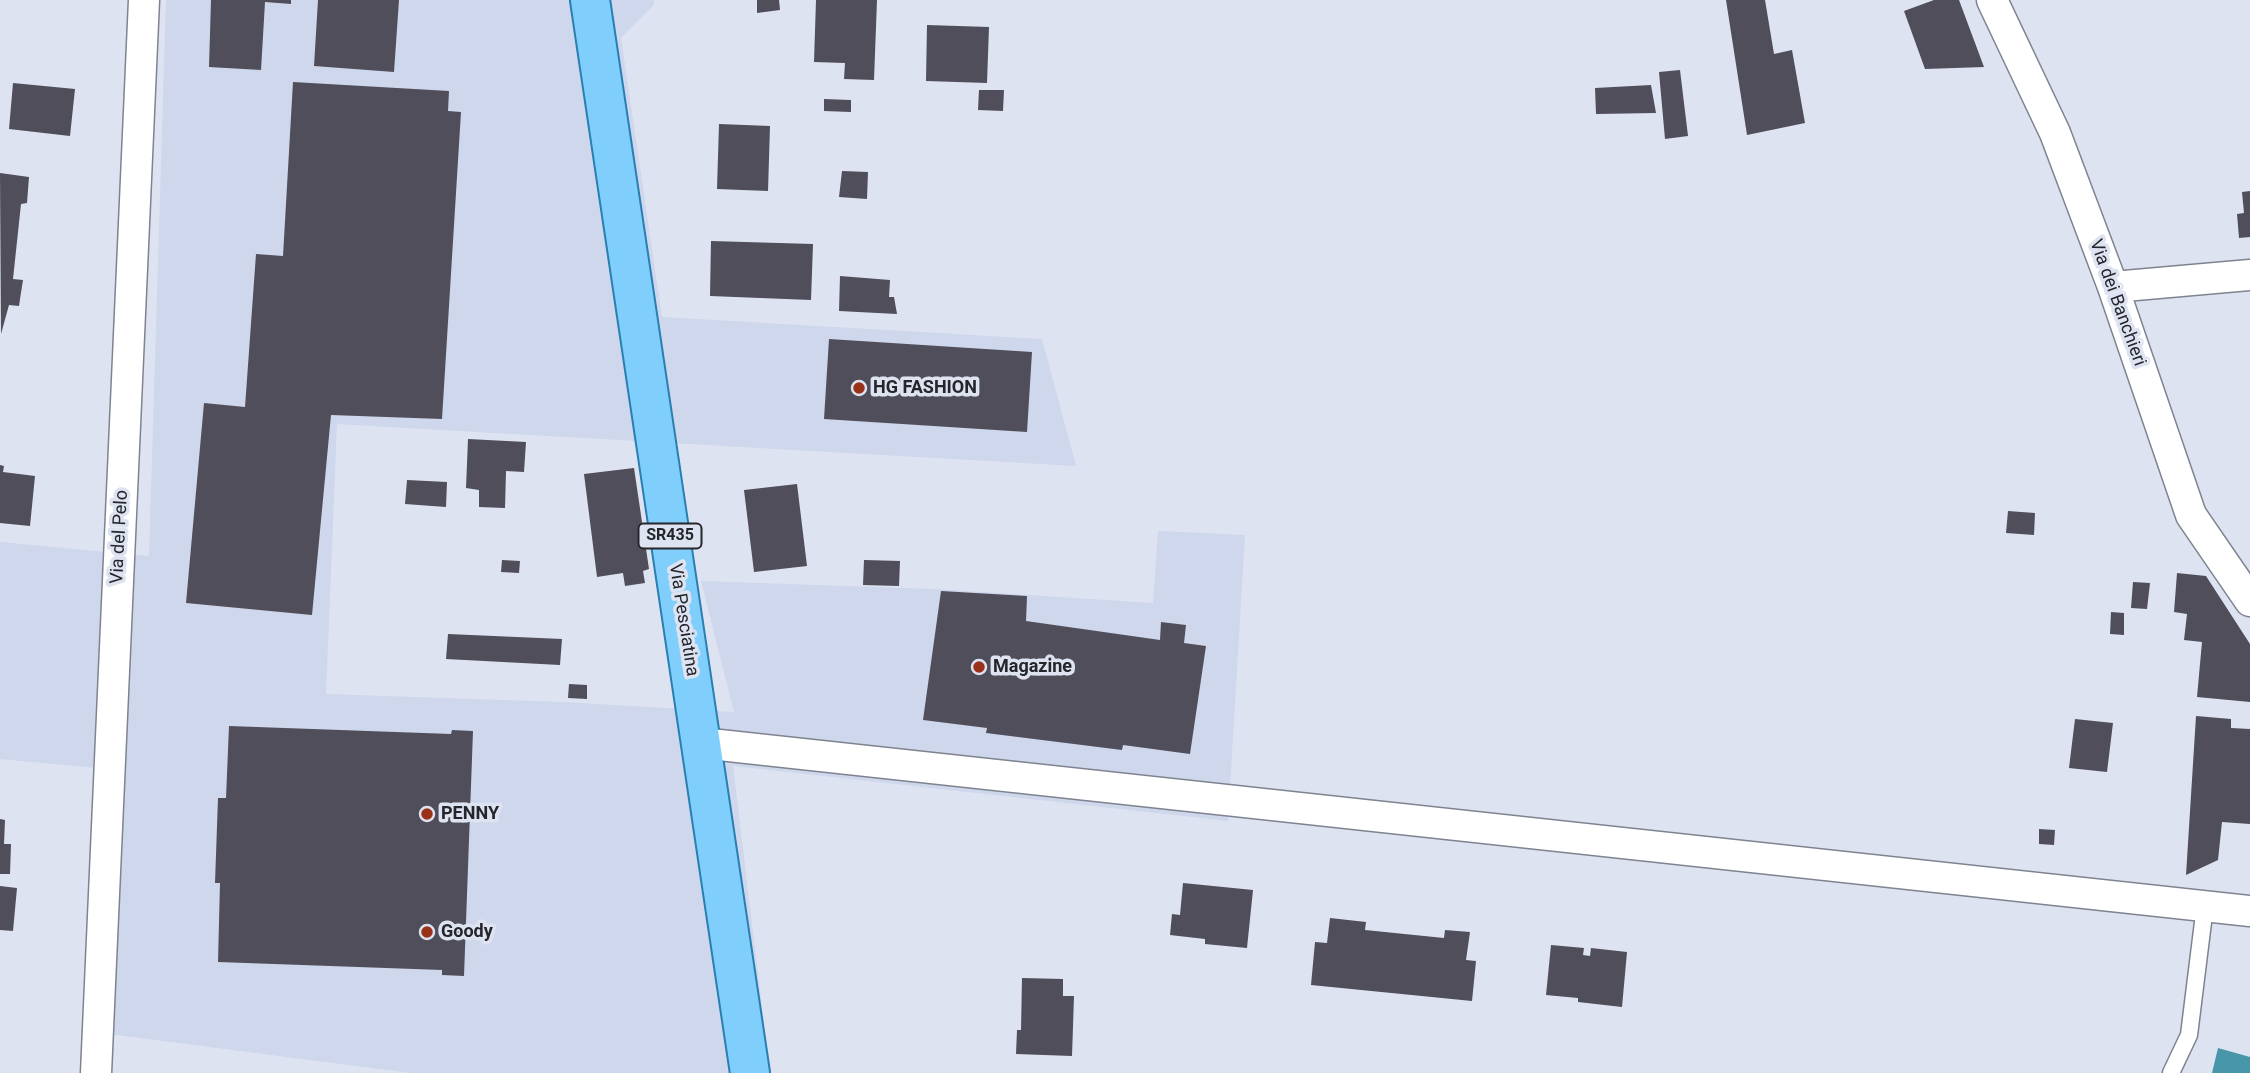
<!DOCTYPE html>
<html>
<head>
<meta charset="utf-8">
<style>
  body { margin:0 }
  canvas { display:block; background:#dde3f0 }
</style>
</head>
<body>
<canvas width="2250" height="1073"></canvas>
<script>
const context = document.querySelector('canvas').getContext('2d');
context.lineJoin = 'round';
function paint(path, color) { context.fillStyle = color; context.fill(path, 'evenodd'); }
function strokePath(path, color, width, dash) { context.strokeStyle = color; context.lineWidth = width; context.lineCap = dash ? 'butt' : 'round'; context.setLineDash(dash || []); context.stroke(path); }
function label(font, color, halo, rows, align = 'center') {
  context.font = font + ' Roboto,sans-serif'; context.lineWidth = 7; context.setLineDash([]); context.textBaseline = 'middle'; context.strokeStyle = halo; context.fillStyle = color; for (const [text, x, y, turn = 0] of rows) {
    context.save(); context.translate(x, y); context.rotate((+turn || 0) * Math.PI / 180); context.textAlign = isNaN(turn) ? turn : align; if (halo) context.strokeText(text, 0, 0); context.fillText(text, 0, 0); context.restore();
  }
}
const built = new Path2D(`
  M 166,0 L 654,0 L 654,5 L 621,38 L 662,317 L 1042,339 L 1076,466 L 337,424 L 326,694 L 563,702 L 734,712 L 701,581 L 934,589 L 1153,603 L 1158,531 L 1245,535 L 1228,821 L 733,766 L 770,1073 L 410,1073 L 86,1031 L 96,768 L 0,759 L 0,542 L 149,556 Z`);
const water = new Path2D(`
  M 2218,1048 L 2250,1057 L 2250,1073 L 2212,1073 Z`);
const building = new Path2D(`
  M 211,0 L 291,0 L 291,4 L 265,2 L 261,70 L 209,67 Z
  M 318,0 L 399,0 L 394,72 L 314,66 Z
  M 757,0 L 779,0 L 780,10 L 757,13 Z
  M 816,0 L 877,0 L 874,80 L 844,79 L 845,63 L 814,62 Z
  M 1726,0 L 1765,0 L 1774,54 L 1792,50 L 1805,123 L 1747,135 Z
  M 1934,0 L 1959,0 L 1984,67 L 1925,69 L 1904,11 Z
  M 927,25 L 989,27 L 987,83 L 926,81 Z
  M 1680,70 L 1688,136 L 1665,139 L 1659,72 Z
  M 293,82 L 449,91 L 448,111 L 461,112 L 442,419 L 331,415 L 312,615 L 186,603 L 204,403 L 245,407 L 256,254 L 283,256 Z
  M 13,83 L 75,89 L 70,136 L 9,129 Z
  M 1651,85 L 1656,113 L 1596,114 L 1595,88 Z
  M 979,90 L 1004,90 L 1003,111 L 978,110 Z
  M 824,99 L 851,100 L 851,112 L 824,111 Z
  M 719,124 L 770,126 L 768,191 L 717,189 Z
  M 842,171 L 868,172 L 867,199 L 839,197 Z
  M 0,173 L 29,177 L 27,203 L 21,204 L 13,279 L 23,280 L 20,299 L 19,306 L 9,305 L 1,334 Z
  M 2250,191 L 2250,237 L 2239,238 L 2237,214 L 2244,213 L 2242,192 Z
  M 711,241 L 813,244 L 811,300 L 710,296 Z
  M 840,276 L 890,280 L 889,297 L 894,297 L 897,314 L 839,311 Z
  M 829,339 L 1032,352 L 1027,432 L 824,419 Z
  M 468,439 L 526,442 L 524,472 L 506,471 L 505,508 L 479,507 L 479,490 L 466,488 Z
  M 0,465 L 4,466 L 3,472 L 35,476 L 30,526 L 0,523 Z
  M 634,468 L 649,569 L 643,571 L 645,583 L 625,586 L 623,573 L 597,577 L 584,474 Z
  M 407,480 L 447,482 L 446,507 L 405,504 Z
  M 797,484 L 807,566 L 754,572 L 744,490 Z
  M 2008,511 L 2035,513 L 2034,535 L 2006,533 Z
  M 502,560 L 520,561 L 519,573 L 501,572 Z
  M 864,560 L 900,561 L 899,586 L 863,585 Z
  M 2177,573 L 2206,576 L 2250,644 L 2250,702 L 2197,697 L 2202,642 L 2184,640 L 2187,614 L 2174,612 Z
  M 2133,582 L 2150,583 L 2147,609 L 2131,608 Z
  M 941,591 L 1027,596 L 1026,621 L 1160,640 L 1161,622 L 1186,625 L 1184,643 L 1206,646 L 1190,754 L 1123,745 L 1122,750 L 986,733 L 987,728 L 923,720 Z
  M 2111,612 L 2124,613 L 2124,635 L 2110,634 Z
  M 448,634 L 562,639 L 560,665 L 446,659 Z
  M 569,684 L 587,685 L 587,699 L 568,698 Z
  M 2196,716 L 2231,719 L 2231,728 L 2250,729 L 2250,824 L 2222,822 L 2218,860 L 2186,875 Z
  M 2075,719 L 2113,723 L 2107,772 L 2069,768 Z
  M 229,726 L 451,734 L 452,730 L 473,731 L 464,976 L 442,975 L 442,970 L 218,962 L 220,883 L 215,883 L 218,798 L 226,798 Z
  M 0,819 L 5,820 L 4,844 L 11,844 L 10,874 L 0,874 Z
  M 2039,829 L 2055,830 L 2054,845 L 2039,844 Z
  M 1183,883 L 1253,890 L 1247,948 L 1205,944 L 1205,939 L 1170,935 L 1172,914 L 1180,915 Z
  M 0,886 L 17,888 L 13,931 L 0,930 Z
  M 1330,918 L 1366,922 L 1365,930 L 1444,938 L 1445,930 L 1470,932 L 1466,960 L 1476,961 L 1472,1001 L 1311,985 L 1315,942 L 1327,943 Z
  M 1551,945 L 1584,948 L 1583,955 L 1590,956 L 1591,948 L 1627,952 L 1622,1007 L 1578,1002 L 1578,998 L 1546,995 Z
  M 1022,978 L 1063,979 L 1063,996 L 1074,996 L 1072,1056 L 1016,1054 L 1017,1030 L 1021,1030 Z`);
const lane = new Path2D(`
  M 2171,1073 L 2189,1035 L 2205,906`);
const street = new Path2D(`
  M 1992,0 L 2055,133 L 2113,287 L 2191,515 L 2250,601
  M 2113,287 L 2250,275
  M 701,743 L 2250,911
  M 96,1073 L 144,0`);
const primary = new Path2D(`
  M 590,0 L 750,1073`);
const markers = [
  [859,388,7,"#9a3119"],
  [979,667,7,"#9a3119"],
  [427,814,7,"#9a3119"],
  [427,932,7,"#9a3119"]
];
const shields = [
  [670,536,63]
];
const shieldNames = [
  ["SR435",670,536]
];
const streetNames = [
  ["Via dei Banchieri",2117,303,70],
  ["Via del Pelo",120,537,-87],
  ["Via Pesciatina",683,620,81]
];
const poiNames = [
  ["HG FASHION",873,388],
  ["Magazine",993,667],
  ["PENNY",441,814],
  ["Goody",441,932]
];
paint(built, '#ced7eb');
paint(water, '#4896a9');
paint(building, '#504e5a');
strokePath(lane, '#7e838f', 19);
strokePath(street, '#7e838f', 33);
strokePath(primary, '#297eb2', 42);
strokePath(lane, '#fff', 16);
strokePath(street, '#fff', 30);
strokePath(primary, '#80cefc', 38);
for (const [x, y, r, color] of markers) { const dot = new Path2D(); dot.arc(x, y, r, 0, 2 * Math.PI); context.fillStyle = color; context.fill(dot); strokePath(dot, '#dde3f0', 2.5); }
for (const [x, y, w] of shields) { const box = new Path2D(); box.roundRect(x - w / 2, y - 12.5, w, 25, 5); context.fillStyle = '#dde3f0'; context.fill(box); strokePath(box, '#24262b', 2); }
label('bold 16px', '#24262b', null, shieldNames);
label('18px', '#24262b', '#dde3f0', streetNames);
label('bold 18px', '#24262b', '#dde3f0', poiNames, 'left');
</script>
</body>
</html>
